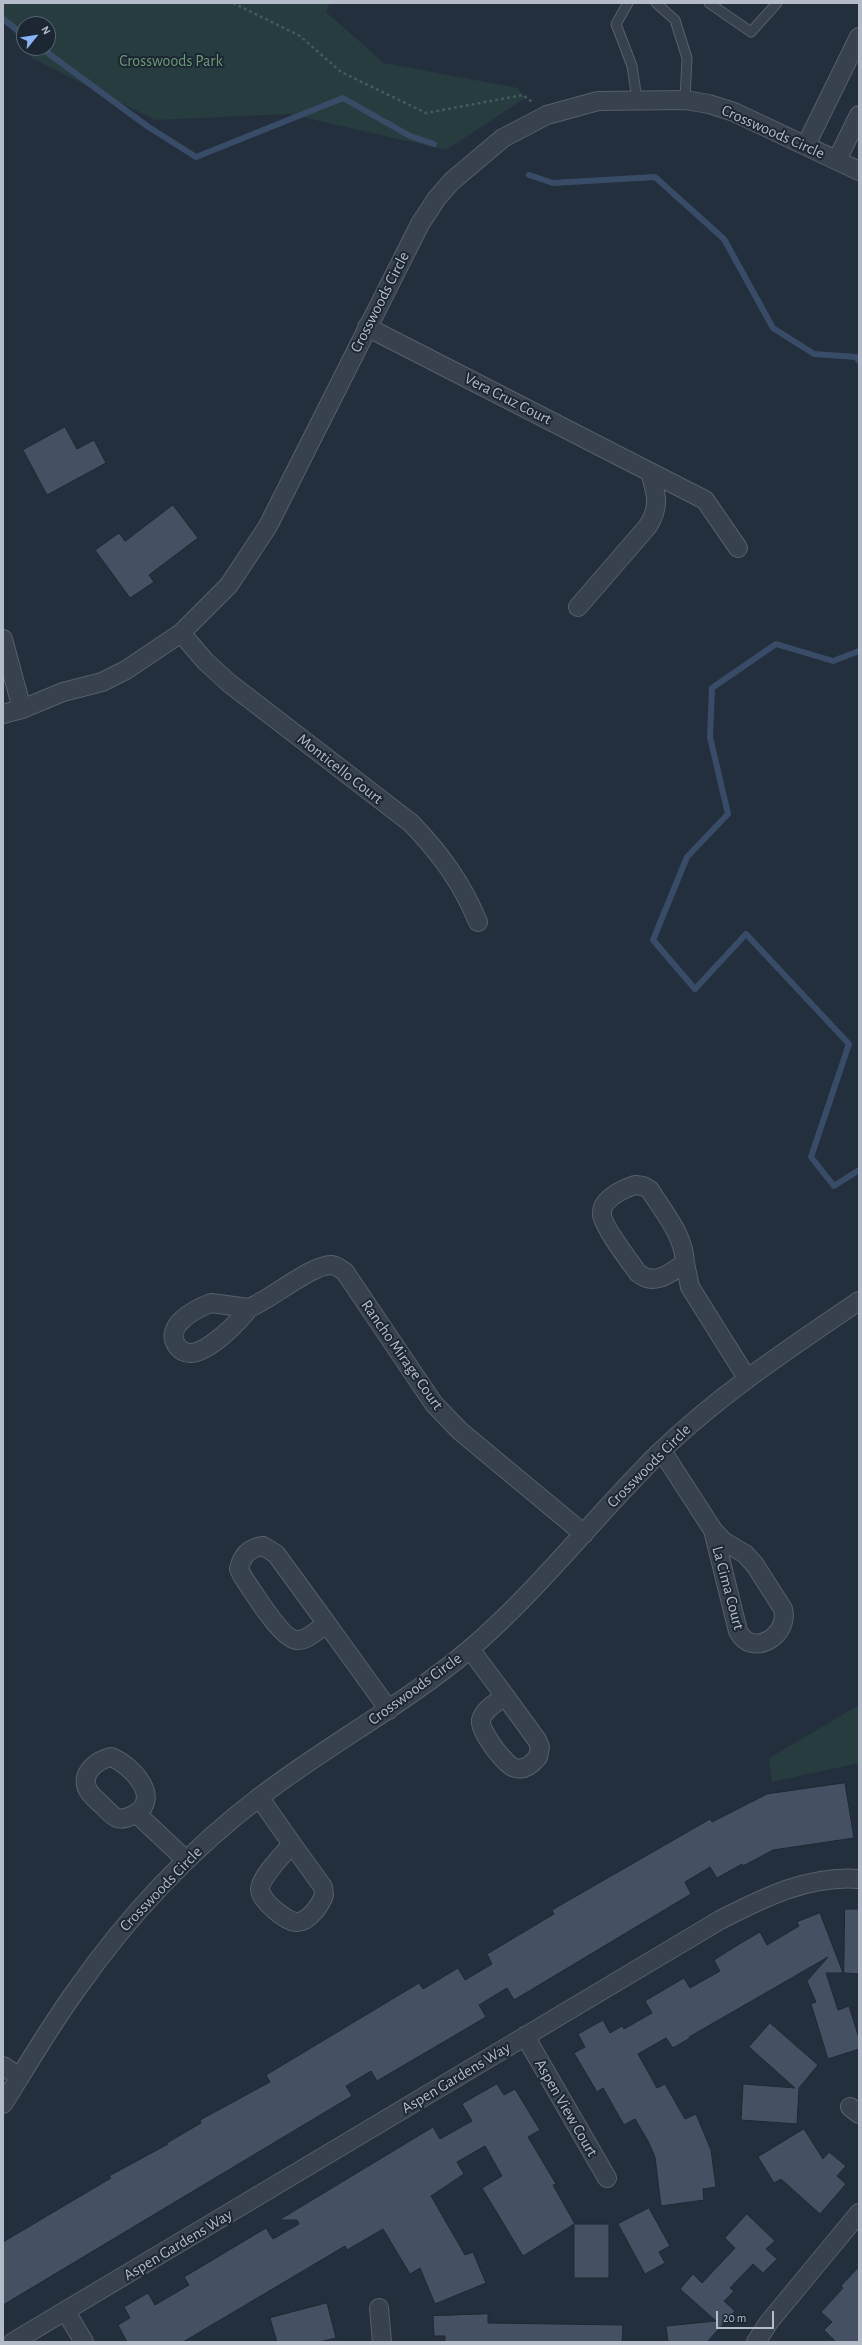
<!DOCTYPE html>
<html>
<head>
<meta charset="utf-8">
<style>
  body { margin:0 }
  #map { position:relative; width:862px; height:2345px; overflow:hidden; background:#242f3e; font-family:"Alegreya Sans",sans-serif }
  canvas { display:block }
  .frame { position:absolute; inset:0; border:4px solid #b4bcc9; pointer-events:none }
  .north { position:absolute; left:16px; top:16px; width:40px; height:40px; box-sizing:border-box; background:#1d2633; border:1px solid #59626f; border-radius:50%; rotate:60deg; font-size:11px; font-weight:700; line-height:16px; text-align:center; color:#b4bcc9 }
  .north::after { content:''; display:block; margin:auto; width:14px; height:18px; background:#8ab4f8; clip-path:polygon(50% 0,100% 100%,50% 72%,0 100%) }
  .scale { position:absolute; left:716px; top:2311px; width:58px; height:18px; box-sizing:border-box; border:2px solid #b4bcc9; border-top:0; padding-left:5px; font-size:12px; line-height:14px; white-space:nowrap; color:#b4bcc9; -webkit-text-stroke:3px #1d2633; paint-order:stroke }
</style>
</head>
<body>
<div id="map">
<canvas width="862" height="2345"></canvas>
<div class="frame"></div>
<div class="north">N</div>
<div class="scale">20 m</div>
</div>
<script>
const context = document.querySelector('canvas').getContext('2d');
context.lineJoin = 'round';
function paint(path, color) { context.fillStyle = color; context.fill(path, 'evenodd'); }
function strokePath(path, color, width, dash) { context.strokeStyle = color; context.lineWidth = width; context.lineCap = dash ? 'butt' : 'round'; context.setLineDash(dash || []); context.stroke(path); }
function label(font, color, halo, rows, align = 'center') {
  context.font = font + ' "Alegreya Sans",sans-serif'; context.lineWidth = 4; context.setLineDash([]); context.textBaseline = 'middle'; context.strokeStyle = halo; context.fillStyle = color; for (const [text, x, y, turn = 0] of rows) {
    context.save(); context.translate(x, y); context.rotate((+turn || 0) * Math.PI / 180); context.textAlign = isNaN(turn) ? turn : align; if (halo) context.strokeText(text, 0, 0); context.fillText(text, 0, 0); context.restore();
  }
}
const green = new Path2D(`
  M 3,3 L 330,3 L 326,12 L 384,63 L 518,88 L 525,98 L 446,150 L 289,114 L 155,120 L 32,58 L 25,48 L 48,48 L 48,24 L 24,24 L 24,47 L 3,18 Z
  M 859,1705 L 859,1763 L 772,1782 L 769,1758 Z`);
const stream = new Path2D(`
  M 3,19 L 24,35
  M 41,48 L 147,126 L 196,157 L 343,98 L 410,136 L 434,144
  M 529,175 L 553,183 L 655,177 L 724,239 L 773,328 L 814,354 L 856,357 L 859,361
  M 859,651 L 833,661 L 776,644 L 712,688 L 710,737 L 728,814 L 687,857 L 653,940 L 695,989 L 746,934 L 849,1044 L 811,1157 L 834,1186 L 859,1170`);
const building = new Path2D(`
  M 65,427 L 77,449 L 94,440 L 106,463 L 47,495 L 23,450 Z
  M 173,505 L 198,538 L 149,575 L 154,582 L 130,598 L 95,550 L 119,533 L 125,541 Z
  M 845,1783 L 854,1838 L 773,1850 L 743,1866 L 742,1864 L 717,1878 L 710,1867 L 685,1882 L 691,1894 L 514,2000 L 507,1988 L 479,2005 L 486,2017 L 377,2081 L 371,2071 L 346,2086 L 352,2096 L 3,2305 L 3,2242 L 111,2178 L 109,2176 L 168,2144 L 167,2143 L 201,2123 L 200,2120 L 270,2082 L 266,2075 L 419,1983 L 423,1989 L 458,1968 L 465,1980 L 492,1964 L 487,1954 L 554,1914 L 552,1910 L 710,1819 L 712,1822 L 767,1794 Z
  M 845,1909 L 859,1909 L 859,1974 L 844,1973 Z
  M 820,1913 L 843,1973 L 826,1973 L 838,2010 L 849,2006 L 859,2038 L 859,2049 L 828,2059 L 811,2004 L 816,2002 L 807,1981 L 828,1957 L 689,2037 L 690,2038 L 673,2048 L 666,2038 L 638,2054 L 657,2088 L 665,2084 L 685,2119 L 696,2114 L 711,2150 L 716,2187 L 703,2189 L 704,2200 L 661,2206 L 655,2157 L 648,2141 L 635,2119 L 624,2125 L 603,2088 L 597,2092 L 574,2053 L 585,2047 L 578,2034 L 603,2020 L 610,2033 L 622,2026 L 624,2029 L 652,2013 L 645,2001 L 667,1988 L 684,1978 L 690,1988 L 720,1971 L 714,1960 L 741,1943 L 760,1932 L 767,1945 L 799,1926 L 797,1922 Z
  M 770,2023 L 818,2065 L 799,2088 L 797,2124 L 741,2120 L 743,2084 L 795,2088 L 749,2047 Z
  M 497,2084 L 504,2095 L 515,2089 L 540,2130 L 528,2137 L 556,2184 L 553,2185 L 575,2224 L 609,2224 L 609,2278 L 574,2278 L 574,2224 L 523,2256 L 482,2188 L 502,2176 L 485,2146 L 457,2162 L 464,2174 L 431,2196 L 465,2255 L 473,2252 L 486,2283 L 435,2304 L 420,2268 L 410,2274 L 383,2229 L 347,2250 L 345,2246 L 183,2342 L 127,2342 L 118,2325 L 130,2318 L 124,2307 L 148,2293 L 155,2305 L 189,2285 L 184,2277 L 266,2228 L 273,2239 L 299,2224 L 297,2220 L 279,2220 L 433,2127 L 440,2139 L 472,2121 L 462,2104 Z
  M 804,2129 L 823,2159 L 829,2152 L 846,2166 L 837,2176 L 846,2184 L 820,2214 L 781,2179 L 774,2183 L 758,2157 Z
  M 649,2208 L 670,2246 L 659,2252 L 665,2263 L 645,2274 L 618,2224 Z
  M 747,2214 L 775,2241 L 766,2249 L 777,2259 L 763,2273 L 753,2264 L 730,2288 L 734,2291 L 724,2301 L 735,2311 L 707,2342 L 668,2342 L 666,2326 L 716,2321 L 680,2289 L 693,2274 L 702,2283 L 735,2248 L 725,2238 Z
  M 859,2267 L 859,2342 L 836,2342 L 824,2330 L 832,2322 L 821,2312 L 843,2288 L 841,2286 Z
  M 327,2303 L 336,2338 L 319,2342 L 277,2342 L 270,2318 Z
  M 488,2314 L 488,2323 L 623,2325 L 622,2342 L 445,2342 L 445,2336 L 434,2336 L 433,2316 Z`);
const path = new Path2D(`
  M 233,3 L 300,36 L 341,72 L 426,113 L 523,95 L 532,102`);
const service = new Path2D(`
  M 628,3 L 616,24 L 632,66 L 637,99
  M 656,3 L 675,20 L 687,58 L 685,100
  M 709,3 L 751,32 L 777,3`);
const minor = new Path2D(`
  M 806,145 L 859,37
  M 837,160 L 859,115
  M 367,327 L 650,472 C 656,494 661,505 648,526 L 578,607
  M 650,472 L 705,500 L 738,548
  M 181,633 L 205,661 L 229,683 L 411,823 C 440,853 462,883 478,922
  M 3,639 L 22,709
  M 3,714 L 22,709 L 63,692 L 102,682 L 126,670 L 181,633 L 229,585 L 268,526 L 420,224 L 437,198 L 452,181 L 503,138 L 547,115 L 598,101 L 685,100 L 709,104 L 734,112 L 859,171
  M 635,1185 L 643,1186 L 650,1190 C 664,1213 684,1235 685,1263 C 670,1273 655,1287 638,1273 C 630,1262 602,1225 602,1214 C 601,1199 623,1189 635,1185 Z
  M 685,1263 L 690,1287 L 747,1378
  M 211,1303 L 249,1308 C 239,1322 208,1353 190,1353 C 185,1353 180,1350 177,1346 C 163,1326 195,1309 211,1303 Z
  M 249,1308 C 270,1300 312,1264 332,1265 C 337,1266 341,1269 345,1272 L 434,1404 L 460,1431 L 584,1534
  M 662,1451 L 713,1530
  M 713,1530 L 723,1541 L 745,1554 L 755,1565 L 783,1609 C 790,1635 752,1659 738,1631 Z
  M 263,1546 L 276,1554 L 327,1624 C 318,1629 307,1641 297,1640 C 282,1640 252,1590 243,1577 L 239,1569 C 242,1555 249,1548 263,1546 Z
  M 327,1624 L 389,1710
  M 470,1649 L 505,1696
  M 505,1696 L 537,1740 L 540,1747 L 538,1757 C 533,1763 525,1771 515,1768 C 505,1765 479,1731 481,1720 C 484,1709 496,1703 505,1696 Z
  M 111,1757 C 130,1764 163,1797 135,1814 C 129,1817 123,1820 117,1818 C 111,1815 107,1810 103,1806 C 98,1801 91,1796 88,1790 C 79,1774 97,1760 111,1757 Z
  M 259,1797 L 292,1844
  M 136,1813 L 186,1860
  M 292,1844 L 323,1887 L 324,1895 C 321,1904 309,1922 297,1922 C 286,1922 260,1900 260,1889 C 261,1876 284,1854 292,1844 Z
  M 525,2036 L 607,2178
  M 3,2066 L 20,2077
  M 3,2104 C 27,2066 50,2026 77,1989 C 128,1916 190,1850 261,1796 C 329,1744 405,1704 470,1649 C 540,1589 595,1516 660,1452 C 720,1394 790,1348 859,1301
  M 850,2107 L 859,2114
  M 379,2308 L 382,2342
  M 66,2312 L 84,2342
  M 13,2342 L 720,1920 C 763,1898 808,1875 859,1879
  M 756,2342 L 769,2322 L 859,2213`);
const parkNames = [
  ["Crosswoods Park",171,61]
];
const streetNames = [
  ["Crosswoods Circle",773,132,24],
  ["Crosswoods Circle",380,302,-63],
  ["Vera Cruz Court",508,399,27],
  ["Monticello Court",340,769,38],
  ["Rancho Mirage Court",402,1355,55],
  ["Crosswoods Circle",649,1466,-45],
  ["La Cima Court",728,1588,75],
  ["Crosswoods Circle",415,1689,-36],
  ["Crosswoods Circle",161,1889,-46],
  ["Aspen Gardens Way",456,2078,-31],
  ["Aspen View Court",566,2108,60],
  ["Aspen Gardens Way",178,2245,-31]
];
paint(green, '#263c3f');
strokePath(stream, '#394c67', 6);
paint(building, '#455162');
strokePath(building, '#1f2835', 1);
strokePath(service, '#565f6c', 11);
strokePath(minor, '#565f6c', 20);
strokePath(path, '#44595c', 2.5, [3, 3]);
strokePath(service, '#38414e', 9);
strokePath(minor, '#38414e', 18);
label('16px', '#6b9a76', '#1d2633', parkNames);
label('16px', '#b4bcc9', '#1d2633', streetNames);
</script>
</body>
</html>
